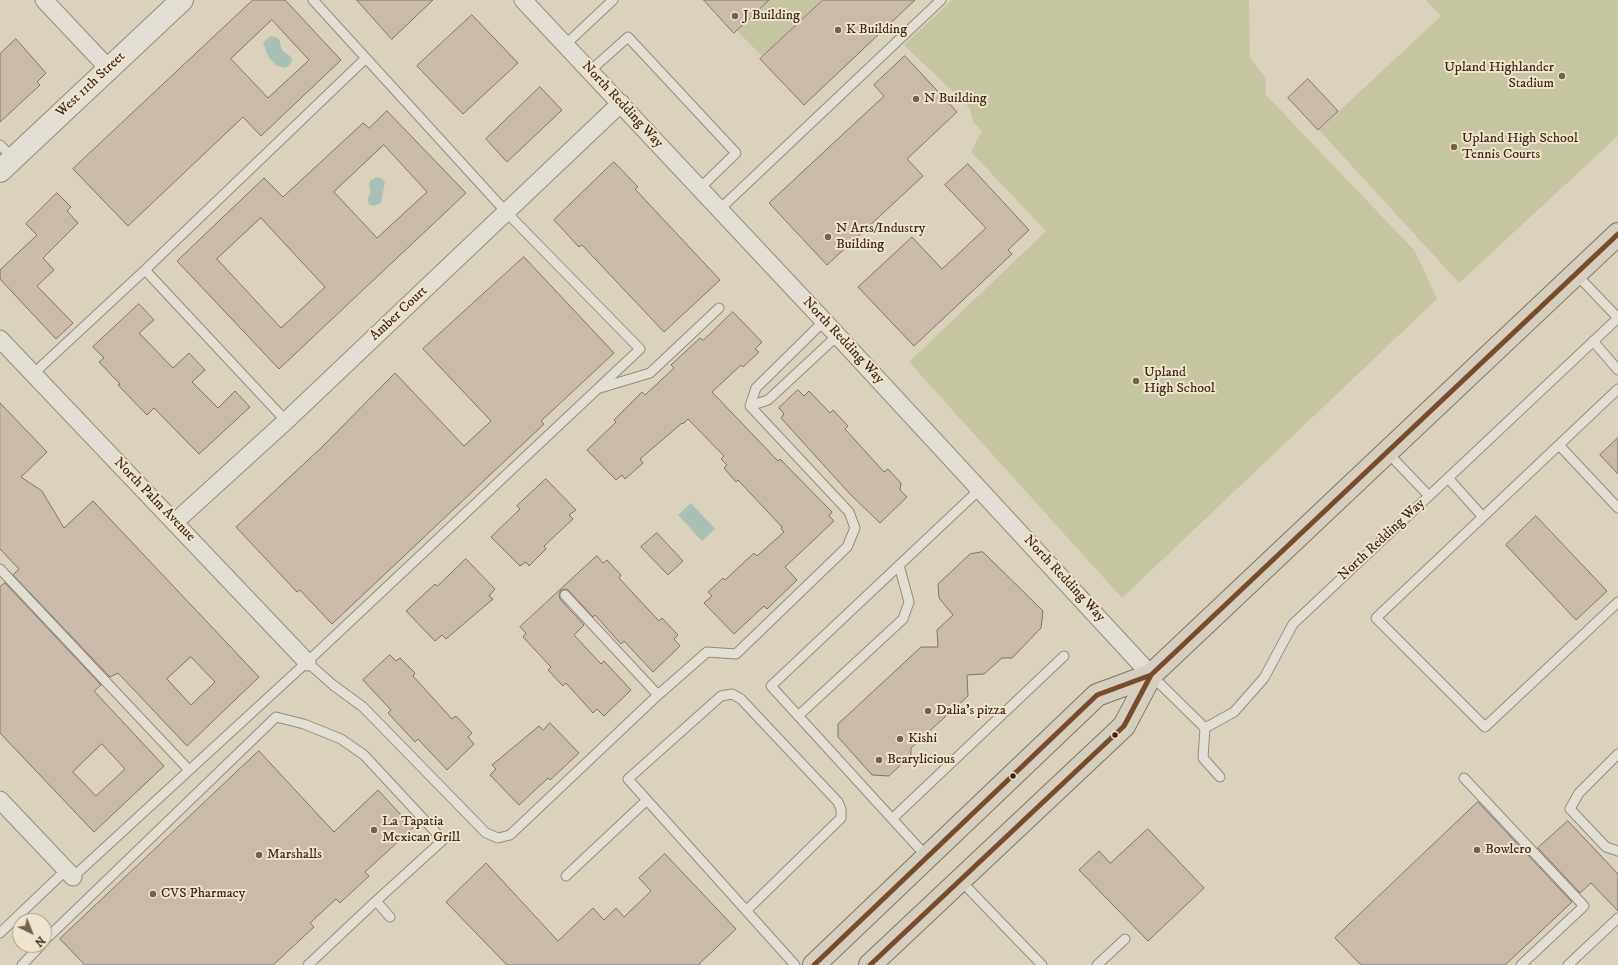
<!DOCTYPE html>
<html>
<head>
<meta charset="utf-8">
<style>
  body { margin:0 }
  #map { position:relative; width:1618px; height:965px; overflow:hidden; background:#dad2bd; font-family:"IM FELL DW Pica",serif }
  canvas { display:block }
  .north { position:absolute; left:12px; top:913px; width:40px; height:40px; box-sizing:border-box; background:#efe5cc; border:1px solid #a89884; border-radius:50%; rotate:137deg; font-size:11px; font-weight:700; line-height:16px; text-align:center; color:#3e2419 }
  .north::after { content:''; display:block; margin:auto; width:14px; height:18px; background:#756152; clip-path:polygon(50% 0,100% 100%,50% 72%,0 100%) }
</style>
</head>
<body>
<div id="map">
<canvas width="1618" height="965"></canvas>
<div class="north">N</div>
</div>
<script>
const context = document.querySelector('canvas').getContext('2d');
context.lineJoin = 'round';
function paint(path, color) { context.fillStyle = color; context.fill(path, 'evenodd'); }
function strokePath(path, color, width, dash) { context.strokeStyle = color; context.lineWidth = width; context.lineCap = dash ? 'butt' : 'round'; context.setLineDash(dash || []); context.stroke(path); }
function label(font, color, halo, rows, align = 'center') {
  context.font = font + ' "IM FELL DW Pica",serif'; context.lineWidth = 4; context.setLineDash([]); context.textBaseline = 'middle'; context.strokeStyle = halo; context.fillStyle = color; for (const [text, x, y, turn = 0] of rows) {
    context.save(); context.translate(x, y); context.rotate((+turn || 0) * Math.PI / 180); context.textAlign = isNaN(turn) ? turn : align; if (halo) context.strokeText(text, 0, 0); context.fillText(text, 0, 0); context.restore();
  }
}
const green = new Path2D(`
  M 769,0 L 822,0 L 762,56 L 737,31 Z
  M 952,0 L 1249,0 L 1250,57 L 1266,79 L 1266,95 L 1415,251 L 1437,299 L 1122,598 L 909,362 L 1046,231 L 971,152 L 982,131 L 973,122 L 970,108 L 904,45 Z
  M 1426,0 L 1618,0 L 1618,136 L 1459,283 L 1319,130 L 1441,16 Z`);
const water = new Path2D(`
  M 270,36 C 284,38 278,43 283,51 C 285,53 289,55 291,57 L 292,62 L 286,68 L 277,66 L 269,58 L 263,43 Z
  M 377,177 L 381,178 L 385,182 L 381,203 L 373,206 L 369,204 C 367,199 368,197 371,193 L 369,186 L 370,181 Z
  M 691,503 L 715,529 L 702,541 L 678,515 Z`);
const building = new Path2D(`
  M 253,0 L 285,0 L 341,60 L 261,136 L 243,117 L 128,226 L 73,169 ZM 272,20 L 309,60 L 268,98 L 231,59 Z
  M 357,0 L 433,0 L 392,39 Z
  M 704,0 L 769,0 L 734,33 Z
  M 823,0 L 915,0 L 804,105 L 760,59 Z
  M 472,15 L 518,63 L 463,114 L 417,66 Z
  M 16,39 L 46,73 L 37,82 L 40,85 L 0,122 L 0,54 Z
  M 905,56 L 957,112 L 907,159 L 923,176 L 827,265 L 769,203 L 884,96 L 874,85 Z
  M 1308,79 L 1338,111 L 1318,130 L 1288,98 Z
  M 540,87 L 562,110 L 507,162 L 486,139 Z
  M 387,111 L 466,193 L 279,369 L 177,261 L 264,178 L 283,197 L 363,123 L 369,128 ZM 384,145 L 427,192 L 377,238 L 334,192 ZM 261,218 L 325,287 L 281,328 L 217,259 Z
  M 614,162 L 638,187 L 635,189 L 720,280 L 664,332 L 582,245 L 579,247 L 554,220 Z
  M 968,164 L 1029,230 L 1008,250 L 1012,254 L 914,346 L 858,287 L 912,237 L 942,269 L 986,228 L 945,185 Z
  M 57,193 L 71,207 L 67,211 L 78,223 L 43,258 L 54,270 L 37,286 L 73,323 L 56,339 L 0,279 L 0,270 L 37,235 L 26,224 Z
  M 524,257 L 614,353 L 541,421 L 544,424 L 332,624 L 300,590 L 297,592 L 236,527 L 322,447 L 395,373 L 464,446 L 491,421 L 423,349 Z
  M 139,304 L 154,320 L 139,333 L 173,368 L 189,353 L 205,370 L 192,382 L 218,408 L 235,391 L 250,407 L 199,454 L 154,408 L 147,415 L 118,385 L 120,384 L 99,362 L 104,358 L 93,347 Z
  M 733,312 L 762,342 L 755,349 L 759,352 L 743,367 L 741,365 L 712,392 L 778,461 L 780,459 L 832,512 L 829,516 L 834,521 L 785,567 L 797,580 L 767,609 L 764,606 L 734,634 L 704,603 L 712,596 L 708,592 L 723,578 L 725,580 L 754,553 L 757,556 L 784,532 L 781,529 L 782,527 L 738,480 L 736,482 L 724,468 L 727,465 L 721,459 L 724,456 L 688,419 L 683,424 L 682,423 L 640,459 L 643,463 L 625,479 L 622,475 L 616,480 L 587,450 L 616,422 L 614,420 L 642,392 L 645,395 L 674,368 L 671,365 L 700,338 L 703,340 Z
  M 798,390 L 804,396 L 809,391 L 830,413 L 833,410 L 848,426 L 845,429 L 884,472 L 888,469 L 901,483 L 900,490 L 907,497 L 880,523 L 849,493 L 781,418 L 784,414 L 779,408 Z
  M 0,403 L 47,452 L 21,477 L 42,491 L 64,528 L 93,501 L 259,677 L 187,746 L 118,673 L 110,677 L 13,575 L 19,569 L 0,549 ZM 191,657 L 215,682 L 191,705 L 167,679 Z
  M 1618,438 L 1618,474 L 1600,455 Z
  M 546,479 L 576,510 L 569,515 L 573,519 L 544,546 L 546,549 L 529,566 L 526,562 L 520,566 L 491,537 L 520,509 L 517,506 Z
  M 1536,516 L 1607,591 L 1576,620 L 1506,545 Z
  M 657,533 L 683,561 L 668,575 L 641,547 Z
  M 983,552 L 1043,611 L 1041,628 L 1012,658 L 1002,658 L 984,674 L 967,675 L 968,696 L 911,748 L 911,755 L 889,776 L 872,775 L 838,737 L 838,724 L 921,647 L 938,647 L 937,630 L 953,615 L 939,598 L 938,584 L 970,554 Z
  M 597,556 L 603,563 L 607,560 L 621,575 L 619,578 L 659,621 L 662,618 L 678,635 L 674,639 L 680,646 L 653,672 L 624,641 L 621,644 L 595,615 L 593,617 L 569,591 L 566,589 L 561,590 L 559,594 L 560,599 L 584,625 L 574,635 L 601,664 L 604,661 L 631,690 L 604,716 L 597,709 L 593,713 L 566,683 L 563,686 L 548,670 L 551,667 L 523,637 L 526,633 L 520,627 Z
  M 466,559 L 495,589 L 489,596 L 493,599 L 446,639 L 442,635 L 435,641 L 406,611 L 435,584 L 437,586 Z
  M 5,583 L 101,685 L 94,691 L 164,766 L 94,832 L 0,733 L 0,587 ZM 102,744 L 125,769 L 96,796 L 73,772 Z
  M 390,655 L 396,661 L 400,658 L 415,673 L 413,676 L 452,719 L 456,716 L 472,733 L 468,737 L 474,744 L 447,770 L 418,739 L 415,742 L 388,713 L 391,710 L 363,680 Z
  M 550,723 L 579,753 L 550,780 L 548,778 L 519,805 L 490,775 L 496,769 L 492,765 L 539,726 L 543,730 Z
  M 259,751 L 334,832 L 378,790 L 413,828 L 365,872 L 369,876 L 340,903 L 336,899 L 310,923 L 314,927 L 273,965 L 85,965 L 60,939 Z
  M 1478,802 L 1572,902 L 1505,965 L 1361,965 L 1335,938 Z
  M 1568,821 L 1618,874 L 1618,911 L 1591,883 L 1580,893 L 1538,848 Z
  M 1148,829 L 1204,888 L 1148,941 L 1079,870 L 1099,851 L 1110,863 Z
  M 665,854 L 736,929 L 698,965 L 507,965 L 446,902 L 486,863 L 558,941 L 593,908 L 604,920 L 616,908 L 624,917 L 651,891 L 639,878 Z`);
const service = new Path2D(`
  M 565,45 L 613,0
  M 590,71 L 628,37 L 736,153 L 700,188
  M 0,145 L 13,158
  M 720,209 L 941,0
  M 145,270 L 286,421
  M 1576,274 L 1618,318
  M 824,321 L 756,388 L 750,406 L 768,400 L 838,335
  M 1593,341 L 1618,370
  M 33,374 L 145,270 L 366,58
  M 600,388 L 650,373 L 719,308
  M 1618,389 L 1376,618 L 1485,727 L 1618,602
  M 1559,445 L 1618,508
  M 1387,452 L 1429,496
  M 1448,478 L 1483,517
  M 0,569 L 189,770
  M 565,595 L 658,695
  M 307,662 L 333,685 L 363,707 L 486,833 L 498,838 L 510,835 L 658,695 L 707,652 L 736,654 L 847,547 L 855,528 L 849,512 L 750,406
  M 1151,675 L 1205,728 L 1234,712 L 1264,678 L 1293,624 L 1618,318
  M 798,716 L 903,619 L 909,602 L 899,565
  M 1205,728 L 1203,758 L 1220,777
  M 1618,754 L 1579,793 L 1570,809 L 1606,847 L 1618,851
  M 1464,778 L 1584,906 L 1521,965
  M 893,818 L 1064,656
  M 927,857 L 771,686 L 980,489
  M 566,876 L 647,800
  M 73,877 L 307,662 L 640,349 L 507,213 L 313,0
  M 960,880 L 1042,965
  M 747,910 L 841,818 L 841,809 L 838,802 L 741,699 L 732,694 L 721,696 L 628,779 L 795,965
  M 0,933 L 66,870
  M 44,941 L 276,717 L 304,724 L 341,739 L 364,755 L 443,840 L 376,901
  M 22,965 L 41,945
  M 308,965 L 376,901 L 390,917
  M 1097,965 L 1125,939
  M 1568,965 L 1618,918`);
const minor = new Path2D(`
  M 44,0 L 109,69
  M 523,0 L 824,321 L 1151,675
  M 0,339 L 307,662
  M 175,522 L 286,421 L 621,103
  M 0,800 L 73,877`);
const tertiary = new Path2D(`
  M 0,171 L 182,0`);
const primary = new Path2D(`
  M 814,965 L 1097,695 L 1151,675
  M 870,965 L 1124,726 L 1151,675 L 1618,234`);
const bus1 = new Path2D(`
  M 814,965 L 1097,695 L 1151,675
  M 870,965 L 1124,726 L 1151,675 L 1618,234`);
const markers = [
  [735,16,4,"#756152"],
  [838,30,4,"#756152"],
  [1562,76,4,"#756152"],
  [916,99,4,"#756152"],
  [1454,147,4,"#756152"],
  [828,237,4,"#756152"],
  [1136,381,4,"#756152"],
  [928,711,4,"#756152"],
  [1115,735,3.5,"#3e2419"],
  [900,739,4,"#756152"],
  [879,760,4,"#756152"],
  [1013,776,3.5,"#3e2419"],
  [374,830,4,"#756152"],
  [1477,850,4,"#756152"],
  [259,855,4,"#756152"],
  [153,894,4,"#756152"]
];
const poiNames = [
  ["J Building",743,16],
  ["K Building",846,30],
  ["Upland Highlander",1554,68,"right"],
  ["Stadium",1554,84,"right"],
  ["N Building",924,99],
  ["Upland High School",1462,139],
  ["Tennis Courts",1462,155],
  ["N Arts/Industry",836,229],
  ["Building",836,245],
  ["Upland",1144,373],
  ["High School",1144,389],
  ["Dalia's pizza",936,711],
  ["Kishi",908,739],
  ["Bearylicious",887,760],
  ["La Tapatia",382,822],
  ["Mexican Grill",382,838],
  ["Bowlero",1485,850],
  ["Marshalls",267,855],
  ["CVS Pharmacy",161,894]
];
const streetNames = [
  ["West 11th Street",91,85,-43],
  ["North Redding Way",622,105,47],
  ["Amber Court",399,314,-43],
  ["North Redding Way",843,341,47],
  ["North Palm Avenue",154,500,46],
  ["North Redding Way",1382,540,-43],
  ["North Redding Way",1064,579,47]
];
paint(green, '#c6c7a2');
paint(water, '#abc0b5');
paint(building, '#c9baaa');
strokePath(building, '#7e7569', 1);
strokePath(service, '#948c7f', 11);
strokePath(minor, '#948c7f', 19);
strokePath(tertiary, '#948c7f', 24);
strokePath(primary, '#7e7569', 24);
strokePath(service, '#e2ded3', 9);
strokePath(minor, '#e2ded3', 17);
strokePath(tertiary, '#e2ded3', 22);
strokePath(primary, '#d6cfbf', 22);
strokePath(bus1, '#7a4b2a', 5);
for (const [x, y, r, color] of markers) { const dot = new Path2D(); dot.arc(x, y, r, 0, 2 * Math.PI); context.fillStyle = color; context.fill(dot); strokePath(dot, '#efe5cc', 1.5); }
label('14px', '#3e2419', '#efe5cc', poiNames, 'left');
label('14px', '#3e2419', '#efe5cc', streetNames);
</script>
</body>
</html>
